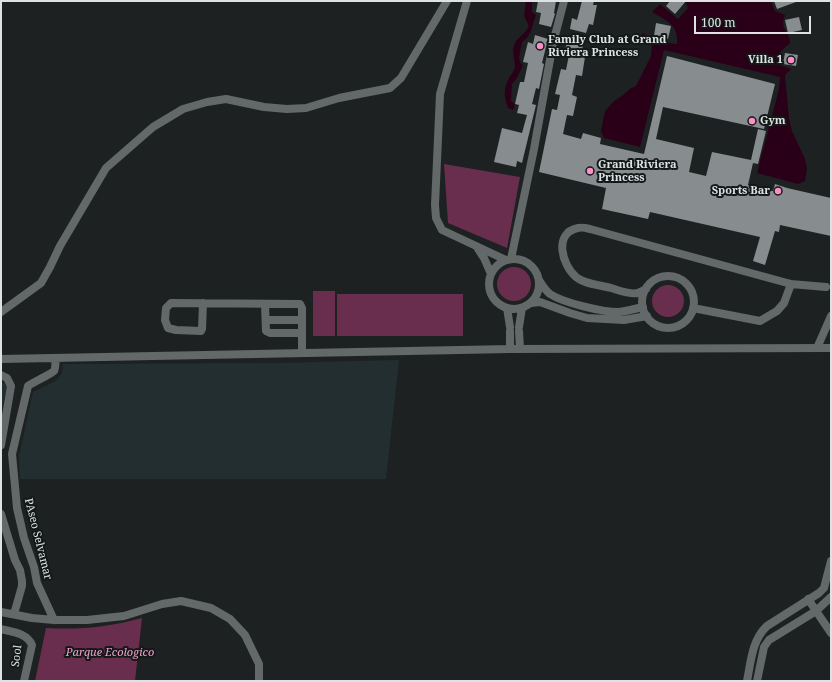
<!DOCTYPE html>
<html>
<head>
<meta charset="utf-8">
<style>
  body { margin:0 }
  #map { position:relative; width:832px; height:682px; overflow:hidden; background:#1d2122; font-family:"Noto Serif",serif }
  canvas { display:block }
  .frame { position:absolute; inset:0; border:2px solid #dfe2e2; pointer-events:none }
  .scale { position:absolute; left:694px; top:16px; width:117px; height:18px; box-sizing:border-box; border:2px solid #dfe2e2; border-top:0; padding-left:5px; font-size:12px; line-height:14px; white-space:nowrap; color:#dfe2e2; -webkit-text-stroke:3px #131818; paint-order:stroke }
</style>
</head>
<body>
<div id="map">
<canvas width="832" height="682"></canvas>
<div class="frame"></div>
<div class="scale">100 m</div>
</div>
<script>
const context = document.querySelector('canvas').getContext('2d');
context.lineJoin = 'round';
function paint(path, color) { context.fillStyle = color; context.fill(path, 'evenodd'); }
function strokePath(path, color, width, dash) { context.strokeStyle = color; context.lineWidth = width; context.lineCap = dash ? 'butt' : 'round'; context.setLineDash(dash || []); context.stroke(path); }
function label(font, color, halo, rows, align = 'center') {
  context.font = font + ' "Noto Serif",serif'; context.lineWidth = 4; context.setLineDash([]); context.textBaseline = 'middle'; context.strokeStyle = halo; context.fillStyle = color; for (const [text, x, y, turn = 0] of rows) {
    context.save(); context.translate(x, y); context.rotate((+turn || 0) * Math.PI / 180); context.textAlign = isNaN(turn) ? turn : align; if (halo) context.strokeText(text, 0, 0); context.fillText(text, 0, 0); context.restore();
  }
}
const built = new Path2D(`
  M 399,360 L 386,479 L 20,479 L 19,456 L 33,392 L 56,381 L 62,373 L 63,364 L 277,363 Z
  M 1,382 L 7,385 L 1,413 Z`);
const green = new Path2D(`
  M 444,164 L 520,177 L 507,248 L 448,223 Z
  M497 284a17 17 0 1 1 34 0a17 17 0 1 1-34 0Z
  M652 301a16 16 0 1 1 32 0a16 16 0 1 1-32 0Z
  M 313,291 L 335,291 L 335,336 L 313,336 Z
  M 337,294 L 463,294 L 463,336 L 337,336 Z
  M 142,618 L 135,681 L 35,681 L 46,628 C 80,630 109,627 142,618 Z`);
const water = new Path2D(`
  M 526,1 L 532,1 L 532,12 L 536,15 C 532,25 532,36 522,42 L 519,58 L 521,64 L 523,65 L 517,78 L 512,84 L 511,101 L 515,104 L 513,110 L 508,108 C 504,97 503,89 509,78 C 511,75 514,71 515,67 C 515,59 511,50 515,43 C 519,36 525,34 529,26 L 524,16 Z
  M 685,1 L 771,1 L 775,11 L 785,15 C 779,30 790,31 790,43 L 780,52 L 779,59 L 780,65 L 791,69 L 785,75 L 789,119 L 792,131 L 805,159 L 807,169 L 805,181 L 798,184 L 757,173 L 779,89 L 780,77 L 664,50 L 640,147 L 604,138 L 601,131 L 605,111 L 613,102 L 623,95 L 631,88 L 636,86 L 651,56 L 652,45 L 639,40 L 643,33 L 657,42 L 677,44 C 679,25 666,20 652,12 L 660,4 L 678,19 L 688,8 Z`);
const building = new Path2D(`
  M 538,1 L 556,1 L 554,13 L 555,14 L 551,27 L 539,24 L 541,13 L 536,12 Z
  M 582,1 L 594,1 L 593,5 L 597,5 L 593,25 L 589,24 L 586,33 L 570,29 L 572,18 L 577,20 Z
  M 670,1 L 686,1 L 675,14 L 666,6 Z
  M 774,1 L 796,1 L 796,2 L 777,9 Z
  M 799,17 L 802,30 L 788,33 L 785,20 Z
  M 656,23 L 671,26 L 668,39 L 654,36 Z
  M 535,35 L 548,39 L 542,63 L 544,64 L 539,89 L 536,88 L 532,104 L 536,105 L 522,163 L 517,161 L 516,167 L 494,162 L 502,128 L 522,133 L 527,115 L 517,113 L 519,105 L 515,104 L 520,82 L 524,82 L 528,63 L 523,62 L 528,42 L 533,44 Z
  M 567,42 L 583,46 L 580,56 L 585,57 L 582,76 L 576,75 L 572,95 L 577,97 L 573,116 L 567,115 L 563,134 L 581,139 L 583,133 L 601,138 L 600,144 L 644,154 L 667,56 L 775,84 L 764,129 L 663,107 L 656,139 L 694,148 L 689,172 L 706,176 L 712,152 L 751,160 L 758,129 L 766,131 L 758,164 L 753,163 L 748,185 L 773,191 L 775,184 L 787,188 L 831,198 L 831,236 L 780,225 L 779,232 L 775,231 L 765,265 L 753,261 L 760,237 L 650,212 L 648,219 L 602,209 L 606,188 L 539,172 L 552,109 L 557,110 L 560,95 L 555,94 L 561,69 L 566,70 L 569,55 L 564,54 Z
  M 785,53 L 798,55 L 796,66 L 783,64 Z`);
const minor = new Path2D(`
  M 467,1 L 440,94 L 435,205 L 436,218 L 442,230 L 506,260
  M 477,247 L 484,258 L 491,274
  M489 284a25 25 0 1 1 50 0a25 25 0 1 1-50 0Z
  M 511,259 L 534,149 L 553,43 L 564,1
  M642 302a26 26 0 1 1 52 0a26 26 0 1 1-52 0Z
  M 539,280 C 542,285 546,291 550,294 C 564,303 602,312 619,312 C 627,311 635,309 643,307
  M 646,289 C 644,290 640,292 638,293 C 630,295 618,290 611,288 C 600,285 584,284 576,277 C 562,265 553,233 578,228 C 581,227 586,228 590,229 L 791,284 L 826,287
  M 203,303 L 202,329 L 201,331 L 176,330 L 168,328 L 165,320 L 166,308 L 171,303 C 214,303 257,304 300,304 L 302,308 L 302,353
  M 531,303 L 540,302 L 570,313 L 587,318 L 624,320 L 647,316
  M 265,304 L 266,331 L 270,333 L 302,333
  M 507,308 L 510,327
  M 693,308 L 760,321 L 777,311 L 784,303 L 791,284
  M 1,312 L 41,283 L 50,267 L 60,246 L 106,168 L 153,127 L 183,109 L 207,102 L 226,99 L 264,107 L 287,109 L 306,108 L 339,98 L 390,88 L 401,78 L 447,1
  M 266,320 L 302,320
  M 519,327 L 522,308
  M 519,331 L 520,349
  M 817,348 L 831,316
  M 510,349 L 510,331
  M 1,359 L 510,349 L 831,348
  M 1,375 L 7,378 L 11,386 L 1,445
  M 1,514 L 15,560 L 20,570 L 22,581 L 22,586 L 14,614
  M 808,599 L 831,633
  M 1,612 L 32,618 L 54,620 L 87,620 L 124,616 L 162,604 L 181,601 L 211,608 L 230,619 L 245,635 L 259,664 L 259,681
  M 54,620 L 37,583 L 34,567 L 24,538 L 17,508 L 12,454 L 28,386 C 32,383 53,373 54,371 C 56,368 55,362 56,358
  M 1,629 C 12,632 27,633 32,645 L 24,681
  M 747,681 C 751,661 752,640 767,626 L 819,593 L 824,588 L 831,561
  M 757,681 L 764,647 L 769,640 L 816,611 L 831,597`);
const markers = [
  [540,46,4,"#fa8fc7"],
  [791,60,4,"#fa8fc7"],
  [752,121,4,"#fa8fc7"],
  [590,171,4,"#fa8fc7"],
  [778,191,4,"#fa8fc7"]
];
const poiNames = [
  ["Family Club at Grand",548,40],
  ["Riviera Princess",548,53],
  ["Villa 1",783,60,"right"],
  ["Gym",760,121],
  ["Grand Riviera",598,165],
  ["Princess",598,178],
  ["Sports Bar",770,191,"right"]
];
const streetNames = [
  ["PAseo Selvamar",38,539,76],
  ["Sool",17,656,-83]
];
const parkNames = [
  ["Parque Ecologico",110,653]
];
paint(built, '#232e31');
paint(green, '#692e4e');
paint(water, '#2a0019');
paint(building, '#878d8e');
strokePath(minor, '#636869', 8);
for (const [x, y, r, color] of markers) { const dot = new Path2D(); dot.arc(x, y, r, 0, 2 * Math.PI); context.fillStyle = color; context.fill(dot); strokePath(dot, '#131818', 1.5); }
label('bold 11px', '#dfe2e2', '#131818', poiNames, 'left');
label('11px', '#dfe2e2', '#131818', streetNames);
label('italic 11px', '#f5a2cc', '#131818', parkNames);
</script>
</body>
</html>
